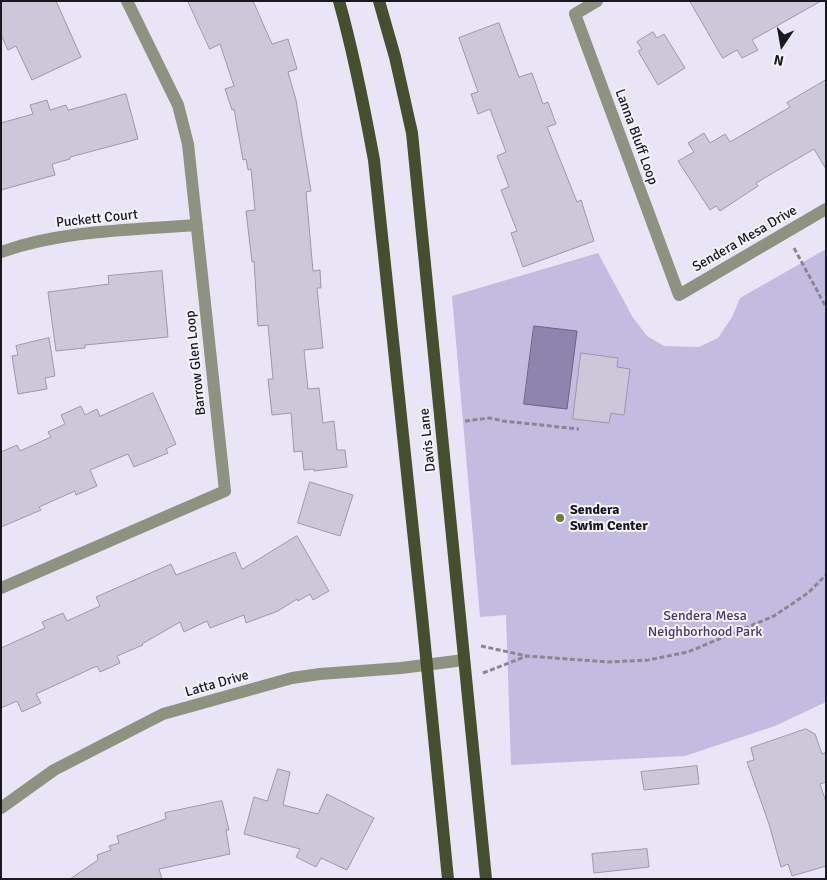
<!DOCTYPE html>
<html>
<head>
<meta charset="utf-8">
<style>
  body { margin:0 }
  #map { position:relative; width:827px; height:880px; overflow:hidden; background:#e9e5f7; font-family:Signika,sans-serif }
  canvas { display:block }
  .frame { position:absolute; inset:0; border:2px solid #19181e; pointer-events:none }
  .north { position:absolute; left:757px; top:20px; width:50px; height:50px; -webkit-text-stroke:4px #f5f3fe; paint-order:stroke; rotate:192deg; font-size:14px; font-weight:700; line-height:20px; text-align:center; color:#19181e }
  .north::after { content:''; display:block; margin:auto; width:18px; height:22px; background:#19181e; clip-path:polygon(50% 0,100% 100%,50% 72%,0 100%) }
</style>
</head>
<body>
<div id="map">
<canvas width="827" height="880"></canvas>
<div class="frame"></div>
<div class="north">N</div>
</div>
<script>
const context = document.querySelector('canvas').getContext('2d');
context.lineJoin = 'round';
function paint(path, color) { context.fillStyle = color; context.fill(path, 'evenodd'); }
function strokePath(path, color, width, dash) { context.strokeStyle = color; context.lineWidth = width; context.lineCap = dash ? 'butt' : 'round'; context.setLineDash(dash || []); context.stroke(path); }
function label(font, color, halo, rows, align = 'center') {
  context.font = font + ' Signika,sans-serif'; context.lineWidth = 4; context.setLineDash([]); context.textBaseline = 'middle'; context.strokeStyle = halo; context.fillStyle = color; for (const [text, x, y, turn = 0] of rows) {
    context.save(); context.translate(x, y); context.rotate((+turn || 0) * Math.PI / 180); context.textAlign = isNaN(turn) ? turn : align; if (halo) context.strokeText(text, 0, 0); context.fillText(text, 0, 0); context.restore();
  }
}
const green = new Path2D(`
  M 826,249 L 826,702 L 775,726 L 685,756 L 511,765 L 506,615 L 480,617 L 452,296 L 598,253 L 632,316 L 647,336 L 664,346 L 699,347 L 718,338 L 732,317 L 740,298 Z`);
const water = new Path2D(`
  M 534,326 L 577,331 L 567,409 L 524,404 Z`);
const building = new Path2D(`
  M 1,1 L 56,1 L 81,57 L 32,80 L 16,46 L 8,50 L 1,35 Z
  M 188,1 L 253,1 L 272,44 L 288,39 L 297,69 L 288,72 L 296,100 L 311,191 L 306,192 L 313,271 L 320,270 L 321,288 L 317,288 L 323,348 L 304,350 L 308,389 L 319,388 L 323,423 L 334,421 L 337,450 L 345,450 L 347,467 L 314,471 L 314,469 L 304,470 L 302,451 L 294,452 L 291,413 L 272,415 L 268,379 L 273,379 L 268,325 L 258,326 L 254,261 L 252,262 L 246,211 L 255,210 L 251,169 L 248,170 L 246,159 L 243,160 L 234,109 L 232,110 L 225,89 L 234,86 L 220,44 L 210,49 Z
  M 690,1 L 821,1 L 752,40 L 758,50 L 742,58 L 737,50 L 723,58 Z
  M 499,23 L 519,77 L 532,73 L 543,104 L 548,102 L 556,124 L 547,127 L 577,202 L 581,200 L 594,241 L 523,267 L 511,233 L 517,231 L 501,190 L 509,187 L 497,156 L 506,152 L 490,109 L 478,114 L 471,94 L 478,92 L 459,38 Z
  M 653,32 L 657,38 L 664,34 L 685,68 L 658,85 L 638,51 L 642,49 L 637,42 Z
  M 826,80 L 826,169 L 814,149 L 756,183 L 758,186 L 720,211 L 716,206 L 710,210 L 678,161 L 694,152 L 688,143 L 704,133 L 710,143 L 725,134 L 730,142 L 790,107 L 787,103 Z
  M 126,94 L 138,139 L 70,157 L 70,159 L 52,164 L 55,175 L 1,190 L 1,123 L 33,114 L 30,105 L 47,100 L 50,110 L 66,105 L 68,110 Z
  M 162,271 L 168,337 L 85,345 L 85,348 L 56,351 L 48,292 L 109,284 L 108,276 Z
  M 49,338 L 55,376 L 45,378 L 47,389 L 18,394 L 12,356 L 18,355 L 16,346 Z
  M 581,353 L 618,358 L 617,367 L 630,369 L 624,415 L 611,413 L 609,423 L 573,419 Z
  M 153,393 L 176,444 L 166,449 L 168,453 L 134,467 L 128,454 L 90,470 L 97,486 L 76,495 L 75,491 L 39,507 L 41,510 L 1,527 L 1,452 L 17,445 L 20,451 L 51,437 L 48,432 L 65,424 L 61,415 L 81,406 L 85,415 L 97,409 L 100,416 Z
  M 310,482 L 353,495 L 340,536 L 298,523 Z
  M 297,536 L 329,591 L 313,600 L 310,594 L 298,601 L 297,599 L 278,611 L 246,623 L 244,615 L 210,628 L 207,621 L 184,632 L 180,622 L 142,644 L 143,645 L 117,656 L 120,663 L 100,672 L 97,666 L 36,694 L 41,703 L 22,712 L 17,701 L 1,708 L 1,648 L 45,628 L 42,622 L 63,613 L 67,621 L 100,606 L 96,597 L 171,564 L 176,575 L 235,552 L 242,569 Z
  M 806,729 L 815,734 L 822,754 L 826,752 L 826,782 L 820,784 L 826,802 L 826,866 L 792,876 L 788,864 L 781,867 L 769,824 L 747,762 L 754,760 L 751,748 Z
  M 697,766 L 699,784 L 644,790 L 641,772 Z
  M 278,769 L 290,772 L 283,805 L 318,814 L 327,794 L 374,818 L 347,870 L 321,858 L 316,867 L 296,857 L 300,849 L 244,834 L 254,797 L 267,801 Z
  M 222,801 L 229,830 L 226,830 L 230,854 L 159,869 L 162,879 L 70,879 L 98,860 L 97,855 L 111,850 L 109,846 L 119,843 L 117,836 L 166,819 L 165,813 Z
  M 647,849 L 649,867 L 594,873 L 592,854 Z`);
const path = new Path2D(`
  M 794,248 L 826,307
  M 465,421 L 490,418 L 503,421 L 579,429
  M 481,646 L 527,656 L 609,662 L 648,660 L 688,652 L 774,616 L 808,593 L 826,575
  M 483,673 L 527,656`);
const minor = new Path2D(`
  M 597,1 L 575,14 L 679,295 L 826,209
  M 1,252 C 63,230 132,230 197,225
  M 1,588 L 225,491 L 188,144 L 178,105 L 127,1
  M 1,808 L 54,770 L 163,714 L 292,678 L 320,674 L 401,668 L 464,660`);
const major = new Path2D(`
  M 339,1 C 354,54 364,106 374,160 L 422,616 L 448,879
  M 379,1 L 395,57 L 412,133 L 486,879`);
const markers = [
  [560,518,5,"#6e7f2f"]
];
const streetNames = [
  ["Lanna Bluff Loop",636,137,70],
  ["Puckett Court",97,219,-6],
  ["Sendera Mesa Drive",745,239,-30],
  ["Barrow Glen Loop",196,363,-96],
  ["Davis Lane",428,440,-96],
  ["Latta Drive",217,684,-16]
];
const poiNames = [
  ["Sendera",570,510],
  ["Swim Center",570,526]
];
const parkNames = [
  ["Sendera Mesa",705,616],
  ["Neighborhood Park",705,632]
];
paint(green, '#c4bce0');
paint(water, '#8e84ad');
strokePath(water, '#6b6482', 1);
paint(building, '#ccc8da');
strokePath(building, '#9c98a9', 1);
strokePath(path, '#8a8794', 3, [5, 2.5]);
strokePath(minor, '#8d9380', 12);
strokePath(major, '#454e2d', 12);
for (const [x, y, r, color] of markers) { const dot = new Path2D(); dot.arc(x, y, r, 0, 2 * Math.PI); context.fillStyle = color; context.fill(dot); strokePath(dot, '#f5f3fe', 2); }
label('14px', '#19181e', '#f5f3fe', streetNames);
label('bold 14px', '#19181e', '#f5f3fe', poiNames, 'left');
label('14px', '#46366c', '#f5f3fe', parkNames);
</script>
</body>
</html>
